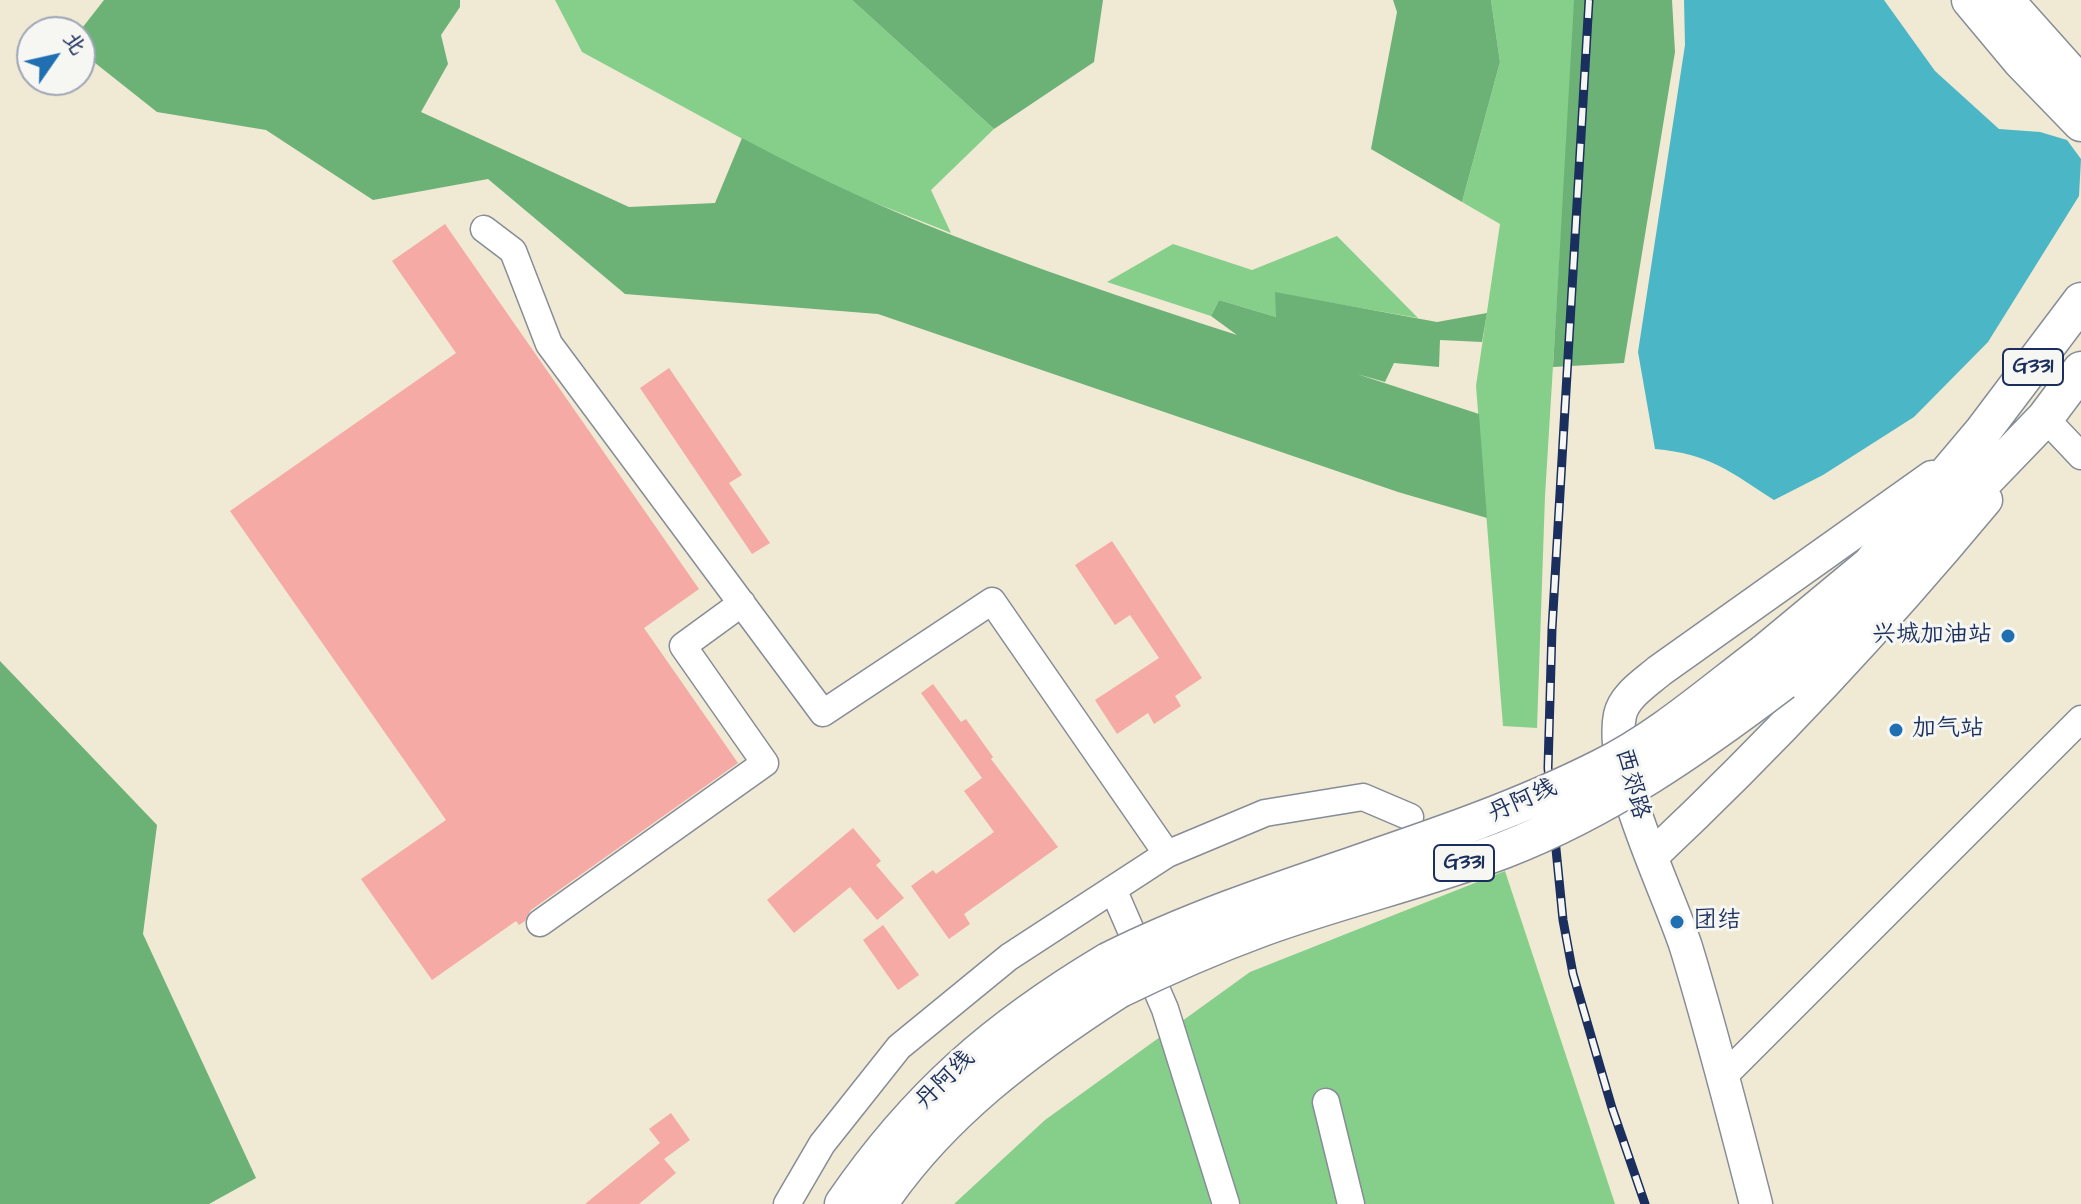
<!DOCTYPE html>
<html>
<head>
<meta charset="utf-8">
<style>
  body { margin:0 }
  #map { position:relative; width:2081px; height:1204px; overflow:hidden; background:#f0e9d3; font-family:"Architects Daughter","LXGW WenKai TC",sans-serif }
  canvas { display:block }
  .north { position:absolute; left:16px; top:16px; width:80px; height:80px; box-sizing:border-box; background:#f6f6f2; border:2px solid #9ea6b7; border-radius:50%; rotate:56deg; font-size:22px; font-weight:700; line-height:32px; text-align:center; color:#1b2f5e }
  .north::after { content:''; display:block; margin:auto; width:28px; height:36px; background:#1f6fb2; clip-path:polygon(50% 0,100% 100%,50% 72%,0 100%) }
</style>
</head>
<body>
<div id="map">
<canvas width="2081" height="1204"></canvas>
<div class="north">北</div>
</div>
<script>
const context = document.querySelector('canvas').getContext('2d');
context.lineJoin = 'round';
function paint(path, color) { context.fillStyle = color; context.fill(path, 'evenodd'); }
function strokePath(path, color, width, dash) { context.strokeStyle = color; context.lineWidth = width; context.lineCap = dash ? 'butt' : 'round'; context.setLineDash(dash || []); context.stroke(path); }
function label(font, color, halo, rows, align = 'center') {
  context.font = font + ' "Architects Daughter","LXGW WenKai TC",sans-serif'; context.lineWidth = 6; context.setLineDash([]); context.textBaseline = 'middle'; context.strokeStyle = halo; context.fillStyle = color; for (const [text, x, y, turn = 0] of rows) {
    context.save(); context.translate(x, y); context.rotate((+turn || 0) * Math.PI / 180); context.textAlign = isNaN(turn) ? turn : align; if (halo) context.strokeText(text, 0, 0); context.fillText(text, 0, 0); context.restore();
  }
}
const green = new Path2D(`
  M 555,0 L 852,0 L 994,129 L 931,190 L 951,233 L 822,182 L 582,52 Z
  M 1491,0 L 1574,0 L 1575,8 L 1545,496 L 1537,728 L 1503,726 L 1476,386 L 1500,224 L 1462,202 L 1500,62 Z
  M 1337,236 L 1418,318 L 1276,293 L 1276,317 L 1219,300 L 1211,316 L 1107,282 L 1173,244 L 1252,270 Z
  M 1505,871 L 1615,1204 L 954,1204 L 1045,1120 L 1250,972 Z`);
const forest = new Path2D(`
  M 104,0 L 460,0 L 460,7 L 441,35 L 448,64 L 421,112 L 629,207 L 715,203 L 742,138 C 898,223 1068,280 1237,335 L 1211,316 L 1219,300 L 1276,317 L 1275,292 L 1437,322 L 1487,313 L 1482,342 L 1440,340 L 1439,367 L 1394,363 L 1385,382 L 1357,374 L 1479,414 L 1487,518 L 1398,492 L 878,314 L 625,294 L 488,179 L 373,200 L 266,130 L 157,112 L 80,51 L 79,32 Z
  M 852,0 L 1103,0 L 1094,62 L 994,129 Z
  M 1393,0 L 1491,0 L 1500,62 L 1462,202 L 1371,149 L 1397,12 Z
  M 1574,0 L 1672,0 L 1675,52 L 1624,363 L 1553,367 Z
  M 0,661 L 157,825 L 143,934 L 256,1178 L 209,1204 L 0,1204 Z`);
const water = new Path2D(`
  M 1684,0 L 1884,0 L 1935,71 L 1999,129 L 2040,132 L 2067,140 L 2081,159 L 2079,196 L 1988,342 L 1914,417 L 1823,475 L 1774,500 C 1729,471 1710,454 1655,449 L 1638,352 L 1685,45 Z`);
const building = new Path2D(`
  M 445,224 L 699,589 L 644,628 L 738,763 L 531,910 L 525,921 L 519,925 L 516,921 L 432,980 L 361,879 L 446,820 L 230,511 L 456,353 L 392,261 Z
  M 669,368 L 742,475 L 729,483 L 770,543 L 752,554 L 640,388 Z
  M 1112,541 L 1202,678 L 1175,696 L 1181,706 L 1154,724 L 1148,713 L 1117,734 L 1095,700 L 1159,658 L 1130,615 L 1115,625 L 1075,565 Z
  M 933,684 L 961,722 L 966,719 L 993,757 L 991,759 L 1058,847 L 964,914 L 970,924 L 949,939 L 911,886 L 933,870 L 936,874 L 994,832 L 964,791 L 982,778 L 921,693 Z
  M 853,828 L 881,861 L 876,865 L 904,898 L 877,920 L 850,887 L 794,933 L 767,900 Z
  M 883,925 L 919,975 L 898,990 L 863,940 Z
  M 671,1113 L 690,1140 L 664,1159 L 676,1173 L 639,1204 L 585,1204 L 660,1143 L 649,1129 Z`);
const minor = new Path2D(`
  M 484,229 L 513,251 L 549,344 L 823,713 L 992,601 L 1167,854
  M 2045,418 L 2081,456
  M 1113,889 L 1165,1009 L 1226,1204
  M 540,923 L 765,763 L 683,646 L 742,603
  M 1724,1076 L 2081,719
  M 1326,1102 L 1351,1204
  M 787,1204 L 822,1144 L 899,1047 L 1009,957 L 1167,854 L 1265,813 L 1363,797 L 1410,817`);
const major = new Path2D(`
  M 1652,856 C 1770,745 1882,625 1986,500
  M 1756,1204 C 1734,1118 1712,1032 1686,947 C 1667,888 1608,774 1620,715 C 1624,696 1645,683 1659,671 L 1932,477`);
const highway = new Path2D(`
  M 1970,0 L 2021,61 L 2081,123
  M 2005,0 L 2081,85
  M 1764,653 L 1870,565 L 1983,431 L 2081,301
  M 1783,682 L 1832,639 L 2045,418 L 2081,370
  M 843,1204 C 917,1096 996,1028 1108,961
  M 879,1204 C 939,1114 1028,1048 1118,990`);
const rail = new Path2D(`
  M 1589,0 L 1552,629 L 1548,768 L 1563,920 L 1573,974 L 1612,1108 L 1645,1204`);
const highwayBridge = new Path2D(`
  M 1108,961 C 1266,882 1441,848 1600,768 C 1659,739 1711,693 1764,653
  M 1118,990 C 1165,967 1213,946 1262,928 C 1342,899 1425,880 1504,850 C 1607,810 1696,748 1783,682`);
const markers = [
  [2008,636,8,"#1f6fb2"],
  [1896,730,8,"#1f6fb2"],
  [1677,922,8,"#1f6fb2"]
];
const shields = [
  [2033,367,60],
  [1464,863,60]
];
const shieldNames = [
  ["G331",2033,367],
  ["G331",1464,863]
];
const poiNames = [
  ["兴城加油站",1992,636,"right"],
  ["加气站",1912,730],
  ["团结",1693,922]
];
const streetNames = [
  ["西郊路",1631,784,75],
  ["丹阿线",1523,802,-24],
  ["丹阿线",946,1081,-45]
];
paint(green, '#86cf8b');
paint(forest, '#6cb277');
paint(water, '#4bb7c6');
paint(building, '#f5aaa5');
strokePath(minor, '#868c98', 29);
strokePath(major, '#868c98', 35);
strokePath(highway, '#868c98', 39);
strokePath(minor, '#fff', 26);
strokePath(major, '#fff', 32);
strokePath(highway, '#fff', 36);
strokePath(rail, '#1b2f5e', 9);
strokePath(rail, '#f6f6f2', 6, [18]);
strokePath(highwayBridge, '#868c98', 39, []);
strokePath(highwayBridge, '#fff', 36);
for (const [x, y, r, color] of markers) { const dot = new Path2D(); dot.arc(x, y, r, 0, 2 * Math.PI); context.fillStyle = color; context.fill(dot); strokePath(dot, '#f6f6f2', 3); }
for (const [x, y, w] of shields) { const box = new Path2D(); box.roundRect(x - w / 2, y - 18, w, 36, 6); context.fillStyle = '#f6f6f2'; context.fill(box); strokePath(box, '#1b2f5e', 2); }
label('bold 22px', '#1b2f5e', null, shieldNames);
label('24px', '#1b2f5e', '#f6f6f2', poiNames, 'left');
label('24px', '#1b2f5e', '#f6f6f2', streetNames);
</script>
</body>
</html>
